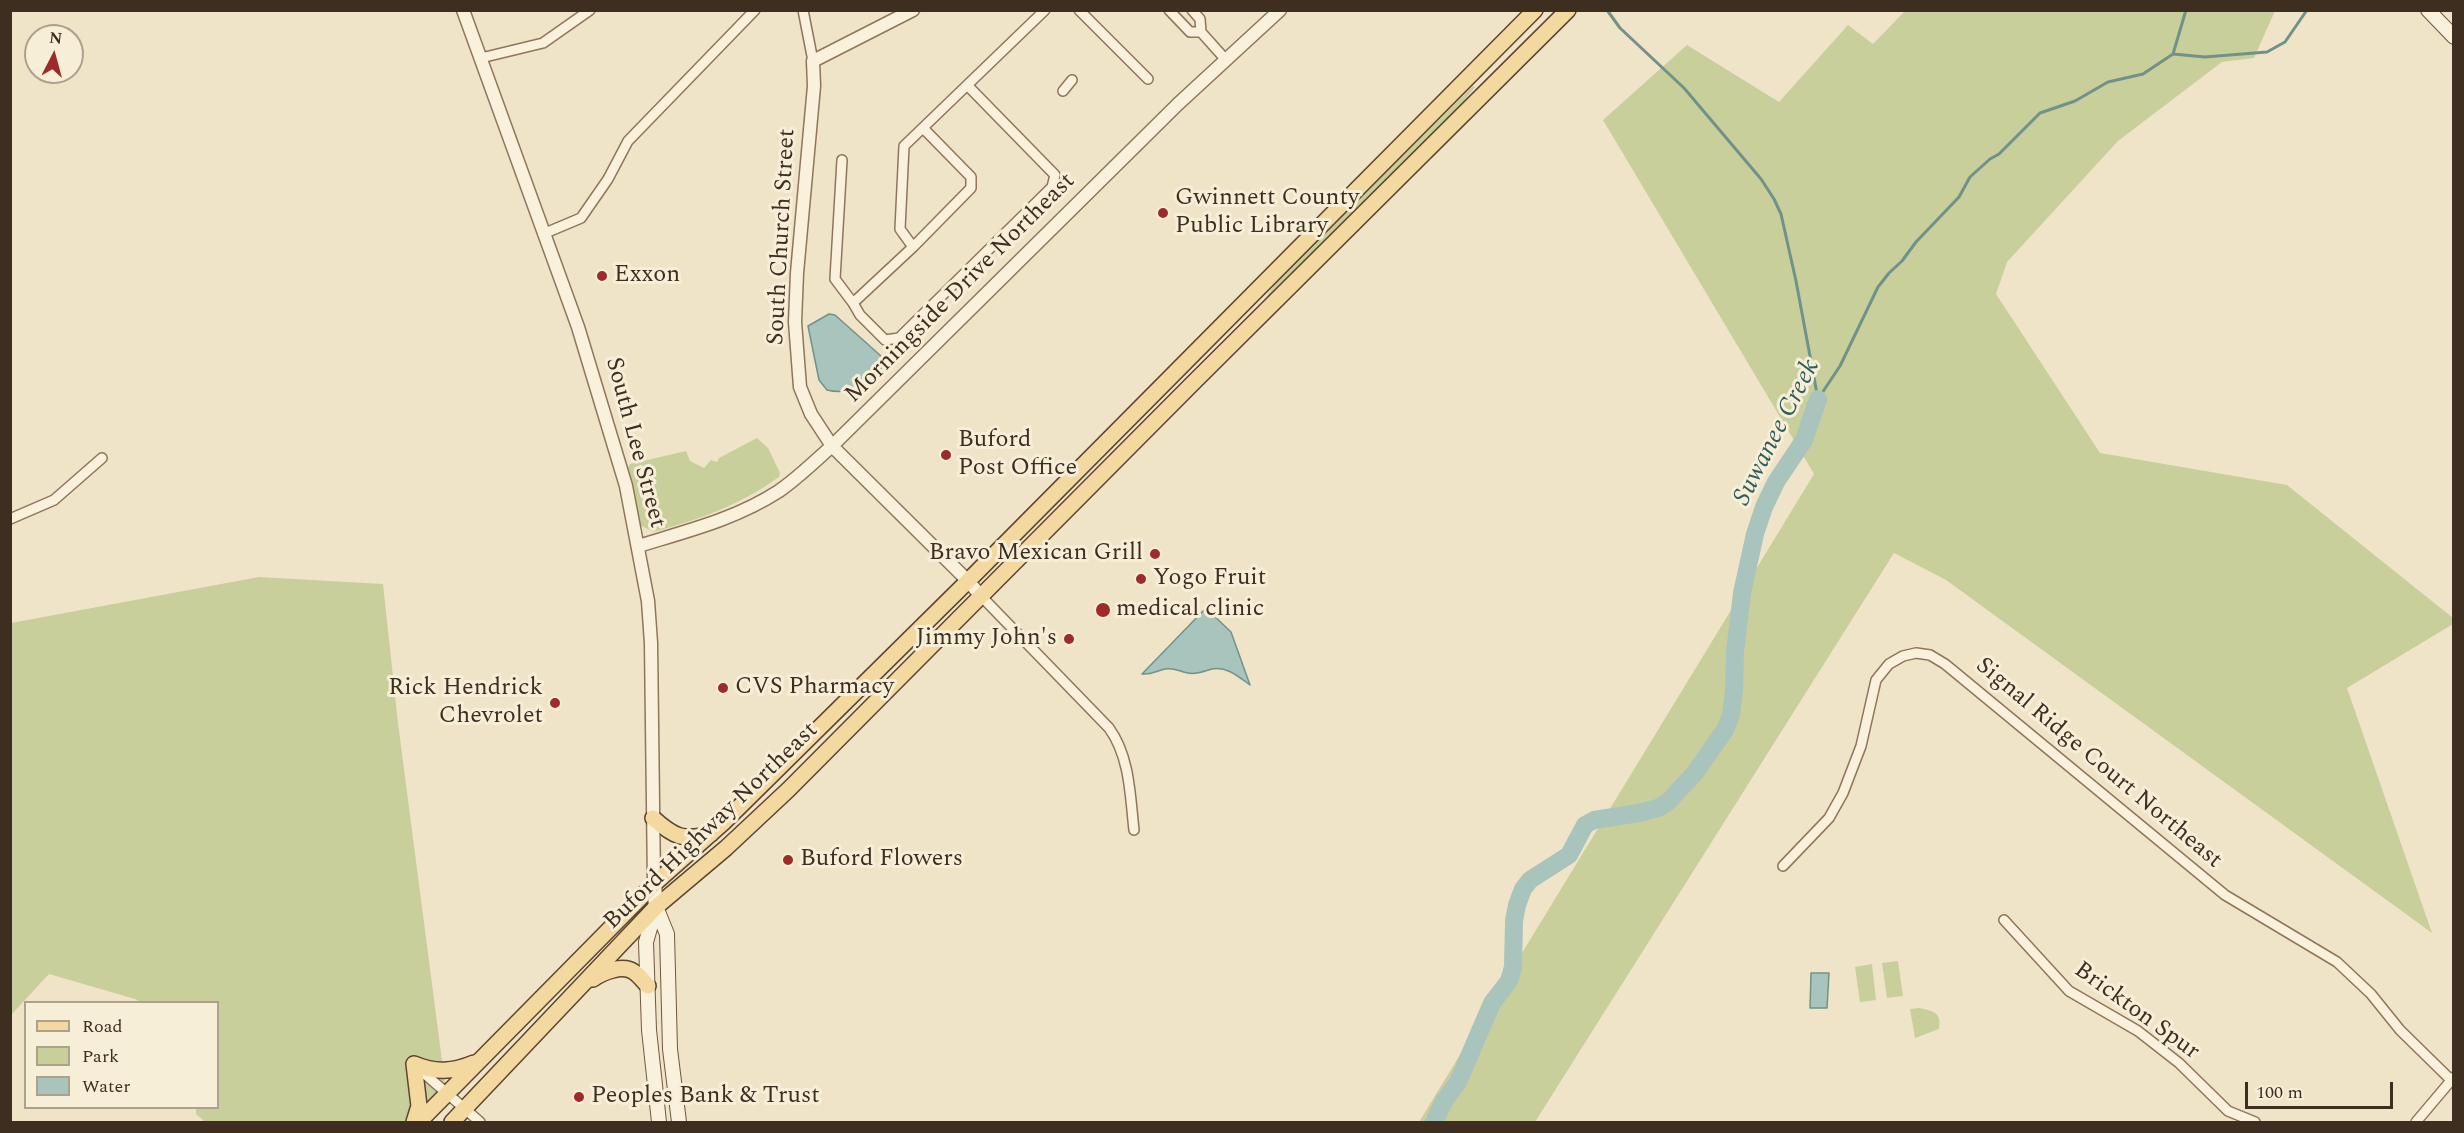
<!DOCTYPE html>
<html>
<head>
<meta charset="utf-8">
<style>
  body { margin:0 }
  #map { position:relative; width:2464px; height:1133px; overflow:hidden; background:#f0e4c8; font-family:Spectral,serif }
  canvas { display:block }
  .frame { position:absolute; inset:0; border:12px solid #3d2e20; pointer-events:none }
  .legend { position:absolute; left:24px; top:1001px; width:195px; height:108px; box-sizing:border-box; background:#f7eed8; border:2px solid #ada18e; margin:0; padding:8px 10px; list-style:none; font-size:18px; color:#3d2e20 }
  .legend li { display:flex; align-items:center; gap:12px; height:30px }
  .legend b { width:30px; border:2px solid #ada18e }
  .north { position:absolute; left:24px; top:24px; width:60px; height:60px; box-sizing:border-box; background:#f7eed8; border:2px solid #ada18e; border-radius:50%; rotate:6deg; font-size:16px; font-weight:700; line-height:24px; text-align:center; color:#3d2e20 }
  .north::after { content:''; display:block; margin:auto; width:21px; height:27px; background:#9e2a2b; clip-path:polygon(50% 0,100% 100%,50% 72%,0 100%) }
  .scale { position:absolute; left:2245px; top:1082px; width:148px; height:27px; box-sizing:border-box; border:3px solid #3d2e20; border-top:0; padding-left:8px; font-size:18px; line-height:21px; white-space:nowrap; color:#3d2e20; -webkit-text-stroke:4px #f7eed8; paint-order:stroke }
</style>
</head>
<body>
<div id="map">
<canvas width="2464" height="1133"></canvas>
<div class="frame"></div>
<ul class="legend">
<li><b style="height:8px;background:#f3d9a0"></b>Road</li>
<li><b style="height:16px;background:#c9cf9b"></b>Park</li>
<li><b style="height:16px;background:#a9c4bc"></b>Water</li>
</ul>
<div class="north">N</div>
<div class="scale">100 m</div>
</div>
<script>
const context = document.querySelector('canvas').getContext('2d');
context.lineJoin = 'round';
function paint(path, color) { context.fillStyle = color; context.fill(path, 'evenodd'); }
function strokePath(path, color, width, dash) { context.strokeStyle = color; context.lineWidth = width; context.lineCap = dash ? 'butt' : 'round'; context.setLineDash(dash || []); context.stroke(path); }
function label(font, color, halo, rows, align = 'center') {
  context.font = font + ' Spectral,serif'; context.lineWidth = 6; context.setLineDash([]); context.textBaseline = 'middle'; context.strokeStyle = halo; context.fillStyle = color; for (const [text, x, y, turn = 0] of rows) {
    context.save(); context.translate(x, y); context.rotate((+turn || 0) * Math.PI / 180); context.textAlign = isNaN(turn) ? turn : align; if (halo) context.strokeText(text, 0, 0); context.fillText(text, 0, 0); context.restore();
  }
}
const green = new Path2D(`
  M 1905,11 L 2275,11 L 2254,58 L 2222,62 L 2118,141 L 2007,262 L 1996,294 L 2100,453 L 2287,485 L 2453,618 L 2453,624 L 2347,688 L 2432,933 L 1946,580 L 1894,553 L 1535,1122 L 1419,1122 L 1814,474 L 1603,120 L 1687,45 L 1779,102 L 1848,25 L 1873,44 Z
  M 1473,86 L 1475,87 L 1455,112 L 1266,301 L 1264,300 L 1280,277 Z
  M 757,438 L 768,448 L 780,473 L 779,477 C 740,505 699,520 653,532 L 640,525 L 627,469 L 630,464 L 686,451 L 690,461 L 704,468 L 711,460 L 717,462 L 719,458 Z
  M 259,577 L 383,584 L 398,723 L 447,1099 L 423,1122 L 205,1122 L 196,1114 L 196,1108 L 218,1108 L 218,1002 L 140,1002 L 135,999 L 49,974 L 11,1015 L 11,623 Z
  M 1898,961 L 1903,996 L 1887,998 L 1882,963 Z
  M 1872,964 L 1876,1000 L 1860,1002 L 1855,967 Z
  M 1919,1008 C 1933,1011 1942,1012 1939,1029 L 1915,1038 L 1910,1009 Z`);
const water = new Path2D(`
  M 829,314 L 835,315 L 881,356 L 886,364 C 867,379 854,397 827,390 L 819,380 L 808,326 Z
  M 1206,608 L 1231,632 L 1250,685 C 1239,677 1227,666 1212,669 C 1204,671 1197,675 1188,673 C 1180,672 1174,667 1165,669 C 1156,671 1151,675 1142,674 Z
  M 1811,973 L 1829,973 L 1827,1008 L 1810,1008 Z`);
const stream = new Path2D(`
  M 1607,10 L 1620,28 L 1684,88 L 1761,179 L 1774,199 L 1781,214 L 1796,281 L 1818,399
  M 2173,54 L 2186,10
  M 1818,399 L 1840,366 L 1878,287 L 1889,273 L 1902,261 L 1916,242 L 1959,197 L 1970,177 L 1990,159 L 1999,154 L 2040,113 L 2075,101 L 2108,82 L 2143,74 L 2173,54 L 2205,57 L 2267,52 L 2285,42 L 2307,10`);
const river = new Path2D(`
  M 1434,1122 L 1444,1101 L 1458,1082 L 1492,1003 L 1509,981 L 1513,967 L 1514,921 L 1517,905 L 1523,889 L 1530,880 L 1569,855 L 1585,825 L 1594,820 L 1639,813 L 1658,808 L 1668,802 L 1694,774 L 1725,730 L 1731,715 L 1734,690 L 1735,652 L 1742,593 L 1755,534 L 1764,507 L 1776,482 L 1804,440 L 1818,399`);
const minor = new Path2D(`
  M 803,10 L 813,61
  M 1079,10 L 1148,79
  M 1169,10 L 1190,32 L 1201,32
  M 1192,10 L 1200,19 L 1201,32 L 1226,60
  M 481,58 L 543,43 L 590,10
  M 1063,91 L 1072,80
  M 842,160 L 835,279 L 853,303 L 913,247 L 900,229 L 904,146 L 1045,10
  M 543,234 L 581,218 L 608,179 L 628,141 L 755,10
  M 913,247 L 971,188 L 971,177 L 923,128
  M 853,303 L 860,315 L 885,340 L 899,338 L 1052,187 L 1055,175 L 968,86
  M 10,519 L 54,500 L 102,458
  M 981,596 L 1109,728 C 1130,757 1130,795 1134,830
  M 1783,866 L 1829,818 L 1843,793 L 1861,746 L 1876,680 L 1889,664 L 1903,656 L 1916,653 L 1930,655 L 1945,664 L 2225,895 L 2337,962 L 2371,994 L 2400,1030 L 2451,1080
  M 2004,920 L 2069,991 L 2138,1031 L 2179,1063 L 2228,1111 L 2255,1122
  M 419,1069 L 480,1122
  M 2416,1122 L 2454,1077`);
const tertiary = new Path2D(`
  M 463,10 L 578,327 L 626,486 L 648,601 L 651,643 L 654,884
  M 913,10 L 813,61 L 814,86 L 797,273 L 795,322 L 800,387 L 811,414 L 832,446 L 968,581 L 981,596
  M 638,546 C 687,531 736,519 779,491 C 798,478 815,461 832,446 L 1178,104 L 1280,10`);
const secondary = new Path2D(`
  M 2428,10 L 2454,37
  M 654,884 L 656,907 L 646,942 L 649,1030 L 659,1122
  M 656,907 L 667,934 L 670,1049 L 679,1122`);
const primary = new Path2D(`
  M 653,818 C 674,837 683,841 711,834
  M 593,979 C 603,972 623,964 634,972 C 639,975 644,982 648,986
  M 414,1064 C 435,1073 453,1072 474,1063
  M 414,1064 L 419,1106 L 414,1122
  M 419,1122 L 654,884 L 723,823 L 968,581 L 1535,10
  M 452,1122 L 656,907 L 726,848 L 788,790 L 1192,384 L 1568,10`);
const markers = [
  [1163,213,6,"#9e2a2b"],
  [602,276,6,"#9e2a2b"],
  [946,455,6,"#9e2a2b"],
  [1155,554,6,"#9e2a2b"],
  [1141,579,6,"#9e2a2b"],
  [1103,610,8,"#9e2a2b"],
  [1069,639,6,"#9e2a2b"],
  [723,688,6,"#9e2a2b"],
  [555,703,6,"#9e2a2b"],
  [788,860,6,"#9e2a2b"],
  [579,1097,6,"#9e2a2b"]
];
const poiNames = [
  ["Gwinnett County",1175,199],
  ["Public Library",1175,227],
  ["Exxon",614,276],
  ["Buford",958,441],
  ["Post Office",958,469],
  ["Bravo Mexican Grill",1143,554,"right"],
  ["Yogo Fruit",1153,579],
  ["medical clinic",1116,610],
  ["Jimmy John's",1057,639,"right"],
  ["CVS Pharmacy",735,688],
  ["Rick Hendrick",543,689,"right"],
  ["Chevrolet",543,717,"right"],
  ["Buford Flowers",800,860],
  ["Peoples Bank & Trust",591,1097]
];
const streetNames = [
  ["South Church Street",783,237,-87],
  ["Morningside Drive Northeast",961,289,-45],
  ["South Lee Street",634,443,75],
  ["Signal Ridge Court Northeast",2098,764,40],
  ["Buford Highway Northeast",712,827,-44],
  ["Brickton Spur",2136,1012,36]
];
const waterNames = [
  ["Suwanee Creek",1778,433,-63]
];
paint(green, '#c9cf9b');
paint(water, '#a9c4bc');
strokePath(water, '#6f938a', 1.5);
strokePath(stream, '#6f938a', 3);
strokePath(river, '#a9c4bc', 18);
strokePath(minor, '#8d765c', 12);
strokePath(tertiary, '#8d765c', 15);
strokePath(secondary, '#6f573f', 16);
strokePath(primary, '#5b4430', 18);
strokePath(minor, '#faf1dc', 9);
strokePath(tertiary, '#faf1dc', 12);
strokePath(secondary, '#faf1dc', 14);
strokePath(primary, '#f3d9a0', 15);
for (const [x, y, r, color] of markers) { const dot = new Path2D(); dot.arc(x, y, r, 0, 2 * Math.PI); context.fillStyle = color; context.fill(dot); strokePath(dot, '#f7eed8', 2); }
label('24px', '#3d2e20', '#f7eed8', poiNames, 'left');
label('24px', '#3d2e20', '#f7eed8', streetNames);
label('italic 26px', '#2f5d5a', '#f7eed8', waterNames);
</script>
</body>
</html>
